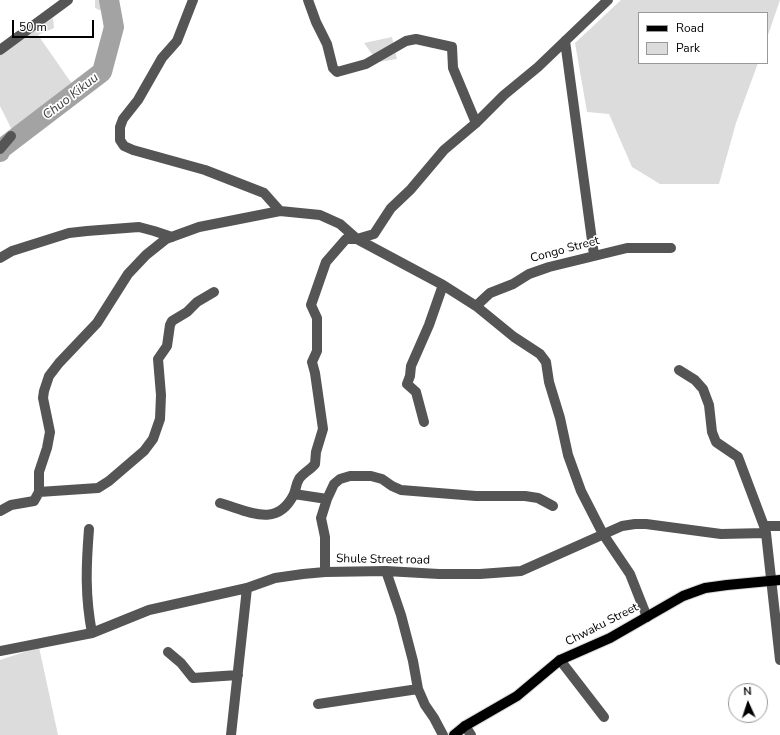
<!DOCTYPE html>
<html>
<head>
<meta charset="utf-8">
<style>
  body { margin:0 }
  #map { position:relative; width:780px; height:735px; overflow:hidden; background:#fff; font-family:"Nunito Sans",sans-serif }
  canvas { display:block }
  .legend { position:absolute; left:638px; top:12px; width:130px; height:52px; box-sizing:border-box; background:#fff; border:1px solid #999; margin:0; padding:5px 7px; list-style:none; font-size:12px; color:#000 }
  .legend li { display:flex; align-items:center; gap:8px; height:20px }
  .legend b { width:20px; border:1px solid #999 }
  .north { position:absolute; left:728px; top:683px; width:40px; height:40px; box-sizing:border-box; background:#fff; border:1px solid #999; border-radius:50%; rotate:357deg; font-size:11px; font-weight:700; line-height:16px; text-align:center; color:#000 }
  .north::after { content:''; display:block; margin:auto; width:14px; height:18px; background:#000; clip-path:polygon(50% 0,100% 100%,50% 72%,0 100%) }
  .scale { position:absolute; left:12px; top:20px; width:82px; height:18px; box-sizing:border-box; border:2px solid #000; border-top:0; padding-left:5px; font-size:12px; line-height:14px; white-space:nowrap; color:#000; -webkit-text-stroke:3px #fff; paint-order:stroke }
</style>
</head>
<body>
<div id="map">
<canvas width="780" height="735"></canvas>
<ul class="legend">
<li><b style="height:5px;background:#000"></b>Road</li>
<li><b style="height:11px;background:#dcdcdc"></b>Park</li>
</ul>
<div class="north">N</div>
<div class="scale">50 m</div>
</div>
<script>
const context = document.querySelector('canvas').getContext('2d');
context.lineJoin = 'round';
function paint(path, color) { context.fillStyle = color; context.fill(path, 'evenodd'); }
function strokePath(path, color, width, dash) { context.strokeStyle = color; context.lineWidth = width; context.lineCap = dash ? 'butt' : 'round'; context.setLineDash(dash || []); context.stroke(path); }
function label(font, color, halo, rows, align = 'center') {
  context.font = font + ' "Nunito Sans",sans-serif'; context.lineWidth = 3.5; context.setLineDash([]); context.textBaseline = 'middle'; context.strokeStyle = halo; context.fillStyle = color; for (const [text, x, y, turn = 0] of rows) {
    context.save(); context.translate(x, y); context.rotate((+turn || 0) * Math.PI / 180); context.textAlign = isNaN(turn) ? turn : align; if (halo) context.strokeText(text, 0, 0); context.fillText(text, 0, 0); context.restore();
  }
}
const green = new Path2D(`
  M 95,0 L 119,0 L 120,9 L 114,15 L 117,34 L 106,49 L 102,11 L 95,8 Z
  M 621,0 L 780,0 L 767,38 L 767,13 L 639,13 L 639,63 L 758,63 L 736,123 L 719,184 L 660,184 L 632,167 L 609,114 L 587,112 L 575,43 Z
  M 53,18 L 54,28 L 38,35 L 77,91 L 15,136 L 0,106 L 0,54 Z
  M 392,37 L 397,59 L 378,62 L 364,43 Z
  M 39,647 L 58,735 L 0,735 L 0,660 Z`);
const river = new Path2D(`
  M 0,152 L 1,149 L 102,72 L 114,27 L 109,0`);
const minor = new Path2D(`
  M 193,0 L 177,41 L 162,58 L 138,100 L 123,119 L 120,127 L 120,140 L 124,146 L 133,150 L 205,170 L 264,193 L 280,211
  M 308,0 L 316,22 L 327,44 L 333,68 L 337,72 L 366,64 L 406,41 L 416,39 L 452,47 L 453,68 L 476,123
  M 565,41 L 594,255
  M 0,50 L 68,0
  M 0,149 L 11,136
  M 0,258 L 12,251 L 69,233 L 87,231 L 139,227 L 154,231 L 172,237
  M 476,306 L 490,293 L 513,284 L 529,274 L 549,267 L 627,248 L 671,248
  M 679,370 L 695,380 L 703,389 L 709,405 L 712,432 L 716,442 L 738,457 L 764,526 L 766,533 L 780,660
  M 424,422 L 416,392 L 407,384 L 410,376 L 411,366 L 429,325 L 443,285
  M 39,492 L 39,472 L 47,448 L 50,432 L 43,398 L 44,391 L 49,376 L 59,363 L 97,323 L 128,274 L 146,255 L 166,239 L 199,227 L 280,211 L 320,215 L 340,224 L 357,239 L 443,285 L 476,306 L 514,337 L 540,354 L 546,362 L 549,382 L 560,418 L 568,455 L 581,491 L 603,534 L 630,574 L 647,617
  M 294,494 L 327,499
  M 220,503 C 248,511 277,529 294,494 C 296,489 296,484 299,479 C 302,474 310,470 315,464 L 316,452 L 323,429 L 315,373 L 312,362 L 317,351 L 317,318 L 311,305 L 326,262 L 346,239 L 357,239 L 374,234 L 391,208 L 411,189 L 444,150 L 476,123 L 504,95 L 538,67 L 608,0
  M 0,511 L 11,505 L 34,501 L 39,492 L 98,488 L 109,481 L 144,451 L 153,439 L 160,419 L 161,395 L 158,359 L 167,346 L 170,325 L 172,321 L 187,312 L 197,302 L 214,292
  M 764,526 L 780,526
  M 89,529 C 86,567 85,596 92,633
  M 386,571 L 401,615 L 413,661 L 418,689 L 425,705 L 434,718 L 443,735
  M 325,572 L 325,537 L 321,518 L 327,499 L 334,484 L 340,479 L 350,476 L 371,476 L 382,479 L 392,486 L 401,490 L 476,496 L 525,496 L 538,498 L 553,506
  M 0,651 L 92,633 L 149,610 L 247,588 L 275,578 L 303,574 L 325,572 L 386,571 L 439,574 L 480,574 L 521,571 L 622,526 L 635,524 L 646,524 L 721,534 L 766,533
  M 168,652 L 181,663 L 193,678 L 238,675
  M 560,660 L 604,717
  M 318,704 L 418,689
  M 465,726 L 471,735
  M 231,735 L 247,588`);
const major = new Path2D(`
  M 454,735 L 465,726 L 517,696 L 560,660 L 610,638 L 683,596 L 705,588 L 727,585 L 780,580`);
const streetNames = [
  ["Congo Street",565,250,-15],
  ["Shule Street road",383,560,1],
  ["Chwaku Street",602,625,-27]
];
const waterNames = [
  ["Chuo Kikuu",71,97,-38]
];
paint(green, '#dcdcdc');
strokePath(river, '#a3a3a3', 20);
strokePath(major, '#dbdbdb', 12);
strokePath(minor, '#555', 10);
strokePath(major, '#000', 10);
label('12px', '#000', '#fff', streetNames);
label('italic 13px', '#444', '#fff', waterNames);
</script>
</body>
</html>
